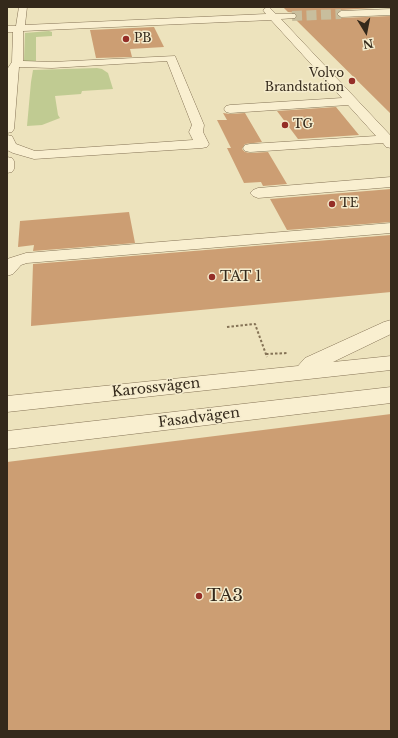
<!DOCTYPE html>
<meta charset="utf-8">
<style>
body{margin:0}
#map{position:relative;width:398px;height:738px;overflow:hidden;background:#ede3bd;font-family:"Libre Baskerville",serif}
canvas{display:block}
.frame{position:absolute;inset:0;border:8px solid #34291b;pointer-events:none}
.north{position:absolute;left:346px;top:12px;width:40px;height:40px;-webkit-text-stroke:3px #f5eccd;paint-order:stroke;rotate:170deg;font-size:11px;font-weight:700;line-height:16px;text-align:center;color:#34291b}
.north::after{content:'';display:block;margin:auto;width:14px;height:18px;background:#34291b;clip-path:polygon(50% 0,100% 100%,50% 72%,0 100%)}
</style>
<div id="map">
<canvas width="398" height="738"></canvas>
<div class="frame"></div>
<div class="north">N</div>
</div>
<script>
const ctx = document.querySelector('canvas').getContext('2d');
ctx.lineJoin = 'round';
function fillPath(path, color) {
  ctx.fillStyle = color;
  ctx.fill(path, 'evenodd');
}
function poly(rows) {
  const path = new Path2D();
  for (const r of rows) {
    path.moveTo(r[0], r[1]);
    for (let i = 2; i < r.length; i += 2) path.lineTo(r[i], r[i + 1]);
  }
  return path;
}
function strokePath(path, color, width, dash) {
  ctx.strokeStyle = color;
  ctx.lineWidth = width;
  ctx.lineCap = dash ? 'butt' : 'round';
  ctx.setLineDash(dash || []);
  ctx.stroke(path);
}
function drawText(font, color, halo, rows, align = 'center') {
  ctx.font = font + ' "Libre Baskerville",serif';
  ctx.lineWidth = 3;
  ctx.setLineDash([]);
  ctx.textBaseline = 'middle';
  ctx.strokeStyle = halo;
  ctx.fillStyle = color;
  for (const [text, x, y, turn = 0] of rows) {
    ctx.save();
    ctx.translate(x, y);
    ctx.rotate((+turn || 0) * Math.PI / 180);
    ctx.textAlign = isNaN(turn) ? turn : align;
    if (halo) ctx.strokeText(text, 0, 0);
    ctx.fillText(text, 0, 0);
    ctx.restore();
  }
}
fillPath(poly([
 [49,31,52,32,52,36,36,37,36,61,45,61,26,62,24,61,25,33],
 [97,68,102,69,108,73,113,89,82,91,81,94,55,96,58,115,60,118,42,125,27,126,31,82,33,70]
]), '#c0cb92');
fillPath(poly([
 [283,7,391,7,341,10,336,14,341,18,391,16,391,114,295,19,297,17,296,13,288,12],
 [154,27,164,47,130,49,132,57,96,58,90,30],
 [336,107,359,135,298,139,277,111],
 [223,113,230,114,245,113,262,142,245,144,242,149,245,152,250,153,268,152,287,184,263,186,261,182,244,183,227,148,231,148,217,120,227,120],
 [391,189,391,222,287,230,270,199],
 [129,212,135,243,33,251,34,245,18,247,20,221],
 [391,235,391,292,31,326,33,264],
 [391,414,391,731,7,731,7,462]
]), '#cc9e73');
strokePath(poly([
 [292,16,341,14]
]), '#c8be9d', 10, [10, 4.5]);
const minor = poly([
 [19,7,27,7,25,25,266,14,263,10,267,7,270,8,276,14,295,14,296,16,295,18,281,19,391,136,391,148,386,147,383,143,250,152,245,151,243,148,245,145,250,144,376,136,348,105,230,113,226,112,224,109,226,106,230,105,342,98,271,20,23,31,23,61,52,62,175,56,204,125,203,132,209,144,207,147,202,148,34,159,13,153,7,150,7,135,12,136,16,144,35,151,193,140,189,132,192,125,167,61,52,68,19,67,14,129,12,132,7,133,7,73,8,68,12,62,13,32,7,32,7,26,16,26,19,7],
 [391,9,391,15,341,17,337,14,341,11,391,9],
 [7,157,12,158,14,161,14,169,12,172,7,173,7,157],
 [391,177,391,187,258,198,253,196,250,193,253,190,258,188,391,177],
 [391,223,391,233,27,263,21,265,13,274,7,276,7,259,26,253,391,223],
 [391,320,391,334,333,362,391,356,391,370,7,412,7,396,298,366,305,358,384,322,391,320],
 [391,387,391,403,7,449,7,431,391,387]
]);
strokePath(minor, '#857356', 1);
strokePath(poly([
 [227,327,255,324,267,357],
 [266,354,288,353]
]), '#857356', 2, [2.5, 2]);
fillPath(minor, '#f9efd0');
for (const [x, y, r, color] of [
 [126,39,4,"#942e27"],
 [352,81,4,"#942e27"],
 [285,125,4,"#942e27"],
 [332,204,4,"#942e27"],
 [212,277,4,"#942e27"],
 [199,596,4,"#942e27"]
]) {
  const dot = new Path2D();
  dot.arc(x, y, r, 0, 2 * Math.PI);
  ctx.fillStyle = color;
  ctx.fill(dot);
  strokePath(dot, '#f5eccd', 1.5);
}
drawText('12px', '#34291b', '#f5eccd', [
 ["PB",134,39],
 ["Volvo",344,74,"right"],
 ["Brandstation",344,88,"right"],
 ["TG",293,125],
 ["TE",340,204]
], 'left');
drawText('14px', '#34291b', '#f5eccd', [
 ["TAT 1",220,277]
], 'left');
drawText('14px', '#34291b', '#f5eccd', [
 ["Karossvägen",156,388,-6],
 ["Fasadvägen",199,418,-7]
]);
drawText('17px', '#34291b', '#f5eccd', [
 ["TA3",207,596]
], 'left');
</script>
